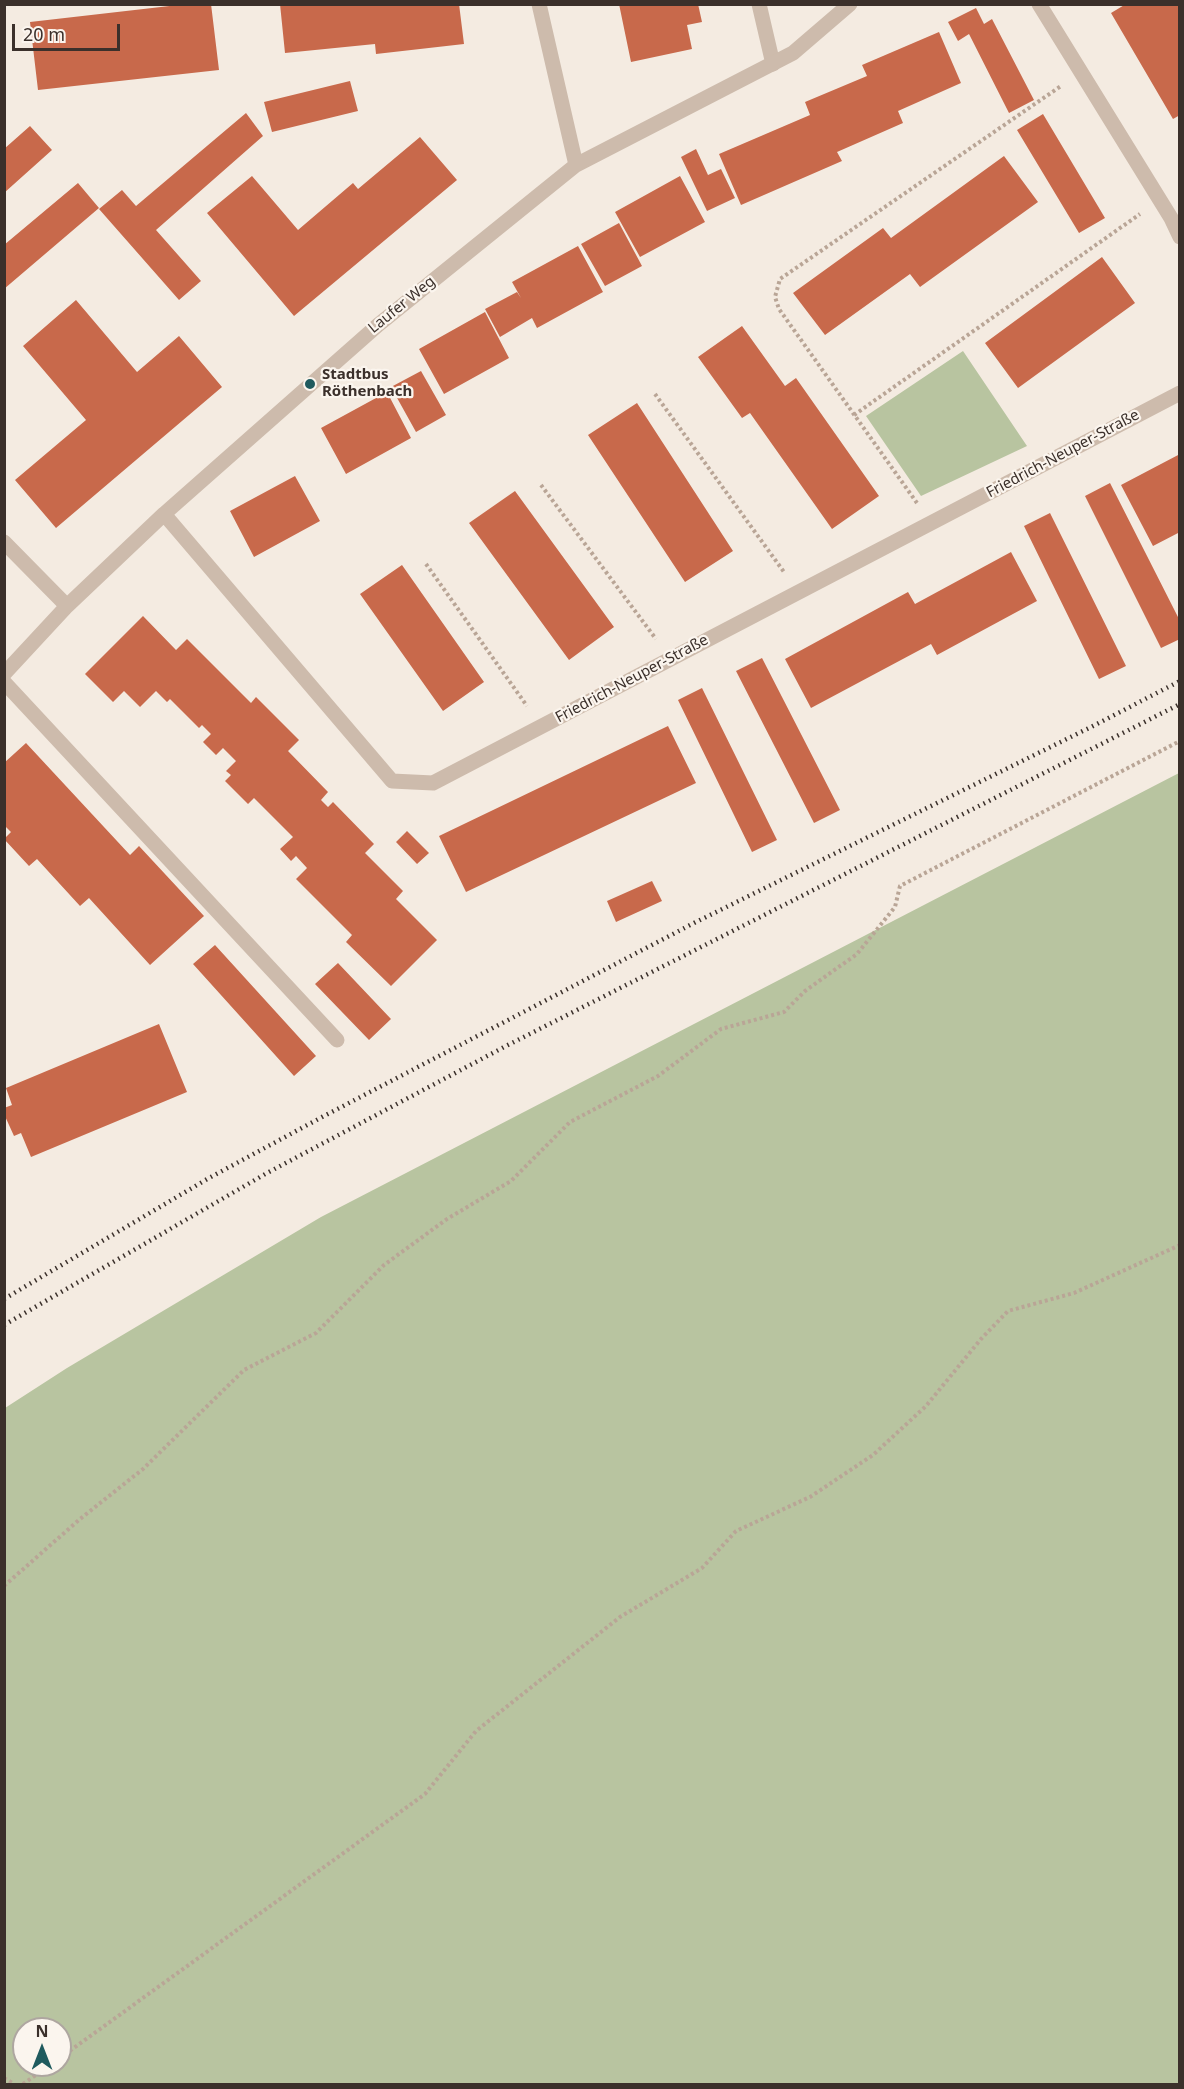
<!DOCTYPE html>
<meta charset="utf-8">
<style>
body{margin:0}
#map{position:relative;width:1184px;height:2089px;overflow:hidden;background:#f4ebe1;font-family:"Noto Sans",sans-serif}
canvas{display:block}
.frame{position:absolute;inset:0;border:6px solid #3b302b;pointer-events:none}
.north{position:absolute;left:12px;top:2017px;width:60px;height:60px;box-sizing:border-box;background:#fbf5ee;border:2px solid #aea6a0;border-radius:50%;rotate:0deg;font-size:16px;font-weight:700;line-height:24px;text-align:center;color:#3b302b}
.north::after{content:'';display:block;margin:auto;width:21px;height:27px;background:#1f5a5e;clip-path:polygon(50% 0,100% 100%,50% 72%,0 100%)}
.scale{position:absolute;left:12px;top:24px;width:108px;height:27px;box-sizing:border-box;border:3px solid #3b302b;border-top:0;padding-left:8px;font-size:18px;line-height:21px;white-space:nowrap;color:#3b302b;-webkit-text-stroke:4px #fbf5ee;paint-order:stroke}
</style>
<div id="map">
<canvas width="1184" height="2089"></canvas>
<div class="frame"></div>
<div class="north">N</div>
<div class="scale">20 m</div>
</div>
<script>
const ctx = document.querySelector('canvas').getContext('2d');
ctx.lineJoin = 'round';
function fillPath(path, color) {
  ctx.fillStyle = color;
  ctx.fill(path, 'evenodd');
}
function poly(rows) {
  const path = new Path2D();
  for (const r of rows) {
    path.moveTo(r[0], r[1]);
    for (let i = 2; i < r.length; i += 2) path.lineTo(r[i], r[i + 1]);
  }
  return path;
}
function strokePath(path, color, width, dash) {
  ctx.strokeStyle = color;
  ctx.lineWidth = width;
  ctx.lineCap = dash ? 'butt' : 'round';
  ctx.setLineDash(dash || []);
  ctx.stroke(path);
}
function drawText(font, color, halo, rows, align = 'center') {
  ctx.font = font + ' "Noto Sans",sans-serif';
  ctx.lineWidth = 4.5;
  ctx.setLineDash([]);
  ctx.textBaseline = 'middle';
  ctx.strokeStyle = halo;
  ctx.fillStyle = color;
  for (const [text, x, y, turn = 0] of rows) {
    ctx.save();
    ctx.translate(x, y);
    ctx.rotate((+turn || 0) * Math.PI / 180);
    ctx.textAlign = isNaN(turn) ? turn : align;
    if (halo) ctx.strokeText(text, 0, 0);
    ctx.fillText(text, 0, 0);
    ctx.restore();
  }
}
fillPath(poly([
 [963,351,1027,446,921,496,866,416],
 [1179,773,1179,2084,5,2084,5,1408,67,1368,321,1217],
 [24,2029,60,2029,60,2065,24,2065]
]), '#b8c4a0');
fillPath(poly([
 [187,4,211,4,219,70,38,90,30,22],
 [280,4,459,4,464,44,376,54,375,44,285,53],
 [619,4,698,4,702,22,687,25,692,49,631,62],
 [1126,4,1180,4,1180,115,1173,119,1111,13],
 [976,8,984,24,992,19,1034,100,1009,113,969,34,958,41,948,22],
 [939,32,961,83,898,111,903,123,837,152,842,161,741,205,719,154,810,115,805,102,867,76,862,65],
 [350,81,358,111,272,132,264,102],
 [246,113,263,136,156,230,201,281,179,300,99,209,122,190,136,206],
 [1043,114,1105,218,1079,233,1017,130],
 [30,126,52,150,4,193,4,149],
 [420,137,457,180,294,316,207,213,252,176,298,230,353,183,358,189],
 [696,149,708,175,721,169,735,198,707,211,681,157],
 [1004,156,1038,202,920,287,910,274,825,335,793,293,883,228,891,238],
 [680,176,705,222,640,257,615,212],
 [78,183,99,208,4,289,4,245],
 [619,223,642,266,605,286,581,244],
 [578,246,603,292,537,328,532,318,500,337,485,309,517,292,521,298,512,282],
 [1102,257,1135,303,1018,388,985,343],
 [76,300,137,372,179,336,222,387,56,528,15,480,86,420,23,346],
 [485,312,509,358,444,394,419,349],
 [742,326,785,386,796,378,879,496,832,529,750,413,742,418,698,357],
 [421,371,446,415,416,432,391,387],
 [387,392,411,438,346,474,321,428],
 [637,403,733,551,685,582,588,435],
 [1180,454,1180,532,1153,546,1121,485],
 [295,476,320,521,254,557,230,511],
 [1110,483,1180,621,1180,639,1161,648,1085,496],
 [515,491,614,627,569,660,469,523],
 [1050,513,1126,666,1099,679,1024,526],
 [1011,552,1037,601,937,655,931,644,811,708,785,659,908,592,915,604],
 [402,565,484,682,443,711,360,594],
 [143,616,176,650,187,639,251,703,256,697,299,740,288,751,328,792,321,800,328,807,333,802,374,844,365,853,403,891,396,899,437,940,391,986,346,942,352,935,296,879,307,868,296,856,291,861,280,849,293,837,254,798,248,804,225,781,231,775,226,771,236,761,223,748,216,755,203,742,211,734,202,725,199,728,170,699,167,702,156,691,140,707,124,691,113,702,85,674],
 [762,658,840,810,814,823,736,671],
 [702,688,777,840,752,852,678,700],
 [668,726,696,783,466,892,439,836],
 [26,743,130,855,139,846,204,916,150,965,89,898,80,906,37,859,29,866,4,839,11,832,4,825,4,763],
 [407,831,429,853,417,864,396,842],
 [652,881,662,901,616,922,607,901],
 [215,945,316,1056,294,1076,193,964],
 [338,963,391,1019,369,1040,315,984],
 [159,1024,187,1092,31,1157,21,1133,14,1136,4,1114,4,1108,12,1105,6,1088]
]), '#c8694b');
strokePath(poly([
 [655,394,784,572],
 [854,415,1140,214],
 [541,485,656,639],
 [917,503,779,309,775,297,780,279,1061,86],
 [426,564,527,706],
 [4,1586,80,1519,143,1469,244,1370,316,1333,384,1265,447,1219,511,1181,570,1122,658,1076,721,1029,784,1012,805,991,857,954,895,907,900,886,1180,741],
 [60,2058,425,1794,476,1731,620,1617,702,1568,736,1531,810,1497,873,1455,926,1406,981,1339,1008,1311,1074,1293,1180,1245],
 [4,2078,14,2084],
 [23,2084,50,2065]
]), '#b9a596', 4, [3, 3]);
strokePath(poly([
 [759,4,773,64],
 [4,682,337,1040]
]), '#cdbbac', 15);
strokePath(poly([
 [539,4,576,165],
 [1039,4,1171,218,1180,237],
 [164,514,392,781,433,783,1180,393],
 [4,542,67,606],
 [4,674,67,606,164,514,378,325,576,165,793,53,850,4]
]), '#cdbbac', 15);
strokePath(poly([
 [4,1299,209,1178,324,1116,696,922,1089,728,1180,681],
 [4,1325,267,1173,506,1046,1180,704]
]), '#3b302b', 4.5, [1.5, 4.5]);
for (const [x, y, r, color] of [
 [310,384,6,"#1f5a5e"]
]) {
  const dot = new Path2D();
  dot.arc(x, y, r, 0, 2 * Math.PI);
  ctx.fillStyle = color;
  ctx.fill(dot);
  strokePath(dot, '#fbf5ee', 2);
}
drawText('15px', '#3b302b', '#fbf5ee', [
 ["Laufer Weg",402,305,-39],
 ["Friedrich-Neuper-Straße",1063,454,-28],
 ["Friedrich-Neuper-Straße",632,679,-28]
]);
drawText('bold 15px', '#3b302b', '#fbf5ee', [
 ["Stadtbus",322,375],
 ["Röthenbach",322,392]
], 'left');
</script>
